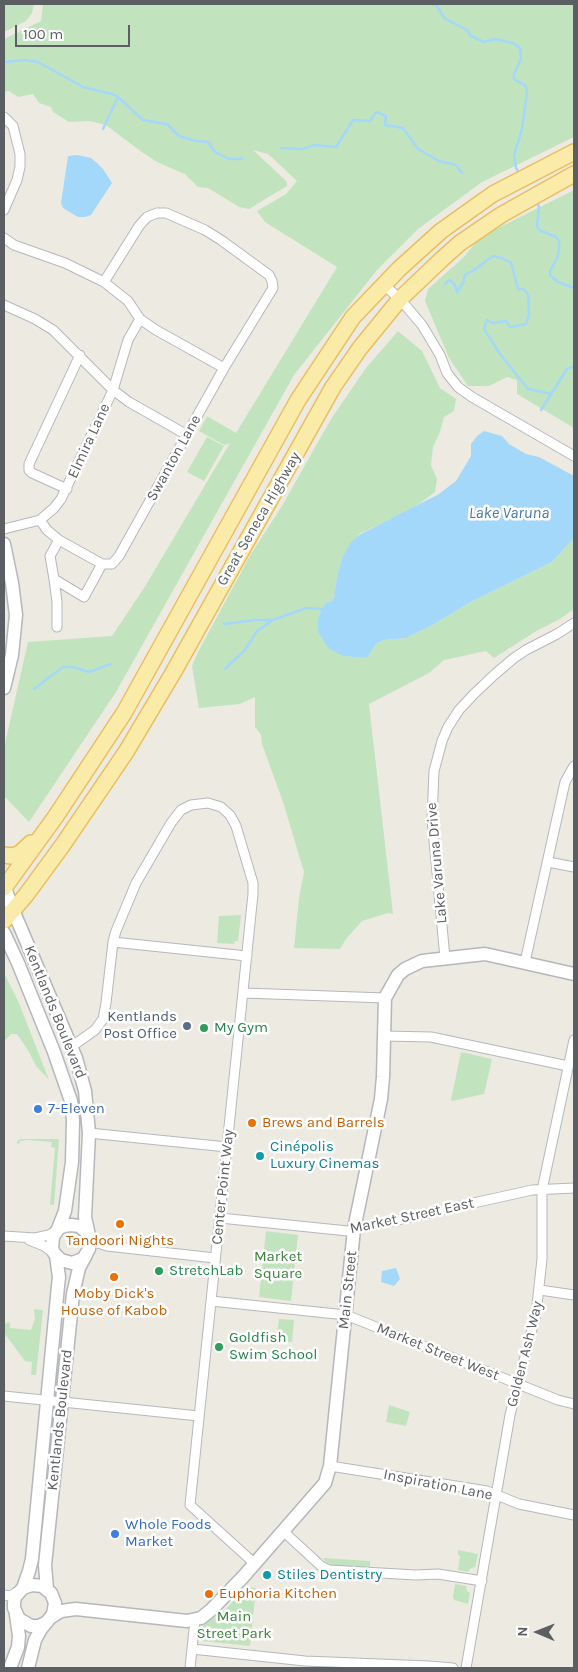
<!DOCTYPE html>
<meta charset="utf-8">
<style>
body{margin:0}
#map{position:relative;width:578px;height:1672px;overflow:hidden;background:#edeae2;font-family:Karla,sans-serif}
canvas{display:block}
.frame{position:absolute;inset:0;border:5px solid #5b5e62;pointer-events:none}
.north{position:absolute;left:513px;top:1607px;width:50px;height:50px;-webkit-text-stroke:4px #fff;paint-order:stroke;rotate:271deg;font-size:14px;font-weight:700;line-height:20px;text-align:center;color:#5b5e62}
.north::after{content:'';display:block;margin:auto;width:18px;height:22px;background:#5b5e62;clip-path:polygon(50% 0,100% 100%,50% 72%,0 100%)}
.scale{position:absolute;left:15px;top:25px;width:115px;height:22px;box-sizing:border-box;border:2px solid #5b5e62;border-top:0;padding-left:6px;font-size:15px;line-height:18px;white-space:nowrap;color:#5b5e62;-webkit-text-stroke:4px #fff;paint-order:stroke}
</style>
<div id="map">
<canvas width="578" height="1672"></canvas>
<div class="frame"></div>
<div class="north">N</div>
<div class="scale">100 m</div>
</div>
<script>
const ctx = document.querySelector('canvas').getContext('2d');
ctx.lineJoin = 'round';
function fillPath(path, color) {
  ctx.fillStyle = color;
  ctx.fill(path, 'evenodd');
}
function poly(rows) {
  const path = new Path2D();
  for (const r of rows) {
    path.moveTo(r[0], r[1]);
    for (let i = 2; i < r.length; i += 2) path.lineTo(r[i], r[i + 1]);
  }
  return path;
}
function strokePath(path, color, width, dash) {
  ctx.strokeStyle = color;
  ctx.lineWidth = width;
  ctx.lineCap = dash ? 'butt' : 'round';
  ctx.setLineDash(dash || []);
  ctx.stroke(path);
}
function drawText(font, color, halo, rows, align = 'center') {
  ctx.font = font + ' Karla,sans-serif';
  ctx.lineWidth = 5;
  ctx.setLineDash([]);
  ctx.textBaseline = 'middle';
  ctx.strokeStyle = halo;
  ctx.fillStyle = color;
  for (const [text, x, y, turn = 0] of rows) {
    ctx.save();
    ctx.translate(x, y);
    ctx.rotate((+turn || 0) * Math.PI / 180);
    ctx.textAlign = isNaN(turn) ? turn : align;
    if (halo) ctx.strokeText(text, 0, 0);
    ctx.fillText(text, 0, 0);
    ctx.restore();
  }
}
fillPath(poly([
 [4,4,34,4,32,13,26,21,4,32],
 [43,4,574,4,574,137,482,182,418,229,377,270,294,375,116,692,29,822,4,796,4,748,28,642,112,636,144,588,230,443,224,445,199,431,207,416,236,433,337,267,265,222,257,211,286,194,297,181,268,154,253,150,284,179,287,182,287,186,249,209,239,207,208,188,198,187,185,174,159,163,143,153,106,125,90,121,69,122,53,112,51,107,39,103,33,94,18,97,9,91,4,92,4,39,41,21],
 [574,190,574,428,517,394,517,380,507,377,489,386,468,386,449,358,425,301,428,289,465,256,480,237],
 [398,331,422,351,440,388,456,399,454,411,444,417,440,432,433,447,431,465,437,479,435,492,412,509,359,534,341,561,337,577,335,593,332,601,343,656,367,658,377,643,385,640,406,638,429,627,471,602,552,562,574,538,574,609,560,619,538,630,494,658,486,651,444,660,429,673,369,704,393,914,388,913,362,921,346,939,340,949,294,948,299,898,304,872,283,802,262,744,261,735,255,727,255,697,240,704,199,708,192,666,198,652,251,554,282,506,331,419,366,368],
 [207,437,224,446,204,481,187,472],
 [241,915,238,941,235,941,234,944,217,943,219,916],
 [4,973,19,1003,49,1080,36,1066,29,1052,17,1034,11,1034,4,1042],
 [461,1052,492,1059,484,1094,452,1101,451,1100],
 [21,1139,59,1139,54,1205,50,1205,55,1148,51,1147,52,1142,28,1140,20,1141,19,1144,17,1144,18,1140],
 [266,1231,298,1235,291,1301,259,1297],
 [34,1309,43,1310,36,1375,31,1375,32,1362,25,1361,4,1333,4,1325,8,1322,10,1323,10,1328,31,1330,35,1319],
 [279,1319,294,1320,292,1342,282,1341,277,1332],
 [389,1405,410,1412,406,1426,386,1422],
 [458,1550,478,1554,475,1567,471,1568,468,1572,458,1570,460,1556,458,1555],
 [323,1558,370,1561,370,1568,335,1566,326,1562],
 [455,1584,466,1586,467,1591,470,1593,468,1604,454,1600,453,1596],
 [246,1587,256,1588,250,1646,203,1641,200,1635,202,1627,206,1623,227,1608]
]), '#c1e4bf');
fillPath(poly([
 [77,155,91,158,97,163,103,169,112,183,91,215,85,217,78,217,63,208,61,203,68,156],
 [484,431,502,436,509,444,526,454,539,457,574,476,574,538,552,562,471,602,429,627,406,638,385,640,377,643,367,658,343,656,328,648,318,632,318,620,322,609,326,603,332,601,334,597,337,577,341,561,350,543,359,535,439,494,456,481,471,456,471,444,477,436],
 [396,1268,400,1279,394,1286,381,1282,382,1271]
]), '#a4d8fb');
strokePath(poly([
 [432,4,437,6,444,18,467,30,471,36,484,42,495,39,513,43,520,48,521,59,514,74,514,79,526,86,527,93,522,129,514,155,516,168,520,174],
 [4,62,24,60,38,62,83,87,112,94,118,97,143,120,167,124,179,136,196,141,208,142,215,152,229,159,242,159],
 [103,129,118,97],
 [281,148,303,149,315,145,336,147,353,120,370,121,376,112,386,116,385,125,403,128,418,149,439,161,456,165,462,173],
 [536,200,539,207,537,226,539,230,556,237,559,241,559,250,557,258,550,271,550,275,558,282,574,288],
 [445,284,450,280,455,285,457,292,463,283,465,275,474,270,493,256,502,258,511,263,518,289,524,289,528,295,529,314,526,324,510,327,506,321,492,323,487,320,484,329,500,354,528,389,552,394],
 [541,410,567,369,574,366],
 [224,624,256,620,273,620,306,608,322,609],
 [225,669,245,650,257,631,272,621],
 [34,689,63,667,73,667,89,672,111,664]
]), '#a4d8fb', 2.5);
const street = poly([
 [4,117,13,126,20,154,20,167,17,180,4,210],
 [4,238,14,245,65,263,104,282,128,301,140,319,156,330,224,368],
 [384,285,400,299,422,325,440,355,447,373,458,387,472,397,574,456],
 [4,305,35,319,53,330,113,390,129,402,187,435],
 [67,489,32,473,29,470,29,464,80,355],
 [40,520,47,530,59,540,102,564,112,564,119,556,224,368,273,288,272,281,269,275,221,240,205,230,166,213,157,213,147,217,139,226,104,282],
 [4,529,40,520,54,508,61,499,113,390,128,340,140,319],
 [59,540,50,556,54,579,84,597,102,564],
 [54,579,57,602,57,627],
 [548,862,574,867],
 [113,942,247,956],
 [445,958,432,819,434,771,442,741,448,727,459,710,474,694,494,675,514,658,526,650,557,634,574,623],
 [525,962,565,782,574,766],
 [244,993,385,998],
 [384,1036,431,1037,568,1066],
 [71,1047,95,1030,103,1019,106,1003,113,942,116,931,136,883,171,823,181,810,191,805,208,803,221,807,230,815,236,826,253,883,253,894,190,1505,254,1563],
 [89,1133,227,1147],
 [220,1218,348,1231,532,1190,574,1188],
 [88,1235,98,1243,107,1246,215,1258],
 [4,1236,35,1238,49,1235,57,1230],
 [29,1240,44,1246,55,1254],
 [540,1290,574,1295],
 [211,1301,346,1315,558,1400,574,1404],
 [4,1396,199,1416],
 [330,1466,487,1491,519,1504,574,1515],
 [283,1531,321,1566,329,1570,416,1575,438,1574,482,1581],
 [4,1595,10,1596,19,1591],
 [192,1649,305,1661,429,1666,453,1668],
 [190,1668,195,1620],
 [466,1668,510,1415,536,1314,542,1259,542,1190,574,1040]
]);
const secondary = poly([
 [4,544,12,583,16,615,12,655,4,688],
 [4,885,13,910,76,1058,85,1091,89,1133,85,1217,90,1240,89,1249,83,1259,72,1263,61,1260,54,1253,52,1248,53,1237,58,1229,64,1226,71,1225,79,1226,85,1231,88,1235],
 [4,933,18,963,54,1052,71,1101,73,1120,72,1162,65,1211,58,1229],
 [23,1588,29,1571,32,1559,58,1286,59,1277,56,1256],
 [47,1589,45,1565,73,1294,79,1268,86,1255],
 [50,1618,61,1611,76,1609,187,1621,201,1618,211,1610,243,1577,325,1483,330,1466,354,1229,381,1099,383,1077,385,998,398,975,405,969,422,961,485,954,574,974],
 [10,1668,18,1647,19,1636,16,1615],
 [28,1668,35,1640,41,1629,50,1618,53,1614,55,1603,51,1593,42,1586,32,1585,23,1588,15,1597,14,1603,14,1608,19,1619,31,1626,39,1626,47,1622]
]);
const primary = poly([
 [4,855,11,856,19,854,31,843],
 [4,888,56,816,124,713,298,400,353,317,399,269,441,231,493,194,574,152],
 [4,921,26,895,62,846,126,752,173,673,333,387,360,348,400,299,442,259,460,243,501,215,574,174]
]);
strokePath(street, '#b5b8bc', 11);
strokePath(secondary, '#b4b7bc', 15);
strokePath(primary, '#ebbe5d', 18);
strokePath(street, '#fff', 9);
strokePath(secondary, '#fff', 12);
strokePath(primary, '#fbeba9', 15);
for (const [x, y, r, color] of [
 [187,1026,5,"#5c6f8a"],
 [204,1028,5,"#2e9e5b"],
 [38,1109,5,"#3f7fe0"],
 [252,1123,5,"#e8710a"],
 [260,1156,5,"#0f9aa8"],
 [120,1224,5,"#e8710a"],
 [159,1271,5,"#2e9e5b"],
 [114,1277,5,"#e8710a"],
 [219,1347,5,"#2e9e5b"],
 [115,1534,5,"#3f7fe0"],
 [267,1575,5,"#0f9aa8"],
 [209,1594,5,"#e8710a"]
]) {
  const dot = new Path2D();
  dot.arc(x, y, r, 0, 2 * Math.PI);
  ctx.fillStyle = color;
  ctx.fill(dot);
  strokePath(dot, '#fff', 2);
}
drawText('15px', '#5b5e62', '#fff', [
 ["Elmira Lane",89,441,-65],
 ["Swanton Lane",174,458,-61],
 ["Great Seneca Highway",259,519,-60],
 ["Lake Varuna Drive",437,863,-95],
 ["Kentlands Boulevard",55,1012,68],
 ["Center Point Way",223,1187,-84],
 ["Market Street East",412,1216,-12],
 ["Main Street",348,1290,-84],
 ["Market Street West",438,1352,22],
 ["Golden Ash Way",525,1354,-76],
 ["Kentlands Boulevard",60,1420,-84],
 ["Inspiration Lane",438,1485,11]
]);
drawText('15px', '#4e5e75', '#fff', [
 ["Kentlands",177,1017],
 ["Post Office",177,1034]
], 'right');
drawText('15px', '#27864d', '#fff', [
 ["My Gym",214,1028],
 ["StretchLab",169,1271],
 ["Goldfish",229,1338],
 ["Swim School",229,1355]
], 'left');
drawText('15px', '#366cbe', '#fff', [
 ["7-Eleven",48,1109],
 ["Whole Foods",125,1525],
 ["Market",125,1542]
], 'left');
drawText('15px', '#c56008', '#fff', [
 ["Brews and Barrels",262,1123],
 ["Tandoori Nights",120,1241,"center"],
 ["Moby Dick's",114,1294,"center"],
 ["House of Kabob",114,1311,"center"],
 ["Euphoria Kitchen",219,1594]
], 'left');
drawText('15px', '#0d838f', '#fff', [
 ["Cinépolis",270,1147],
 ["Luxury Cinemas",270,1164],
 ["Stiles Dentistry",277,1575]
], 'left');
drawText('15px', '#398339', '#fff', [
 ["Market",278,1257],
 ["Square",278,1274],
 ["Main",234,1617],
 ["Street Park",234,1634]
]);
drawText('italic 16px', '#4279ac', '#fff', [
 ["Lake Varuna",509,513]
]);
</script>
